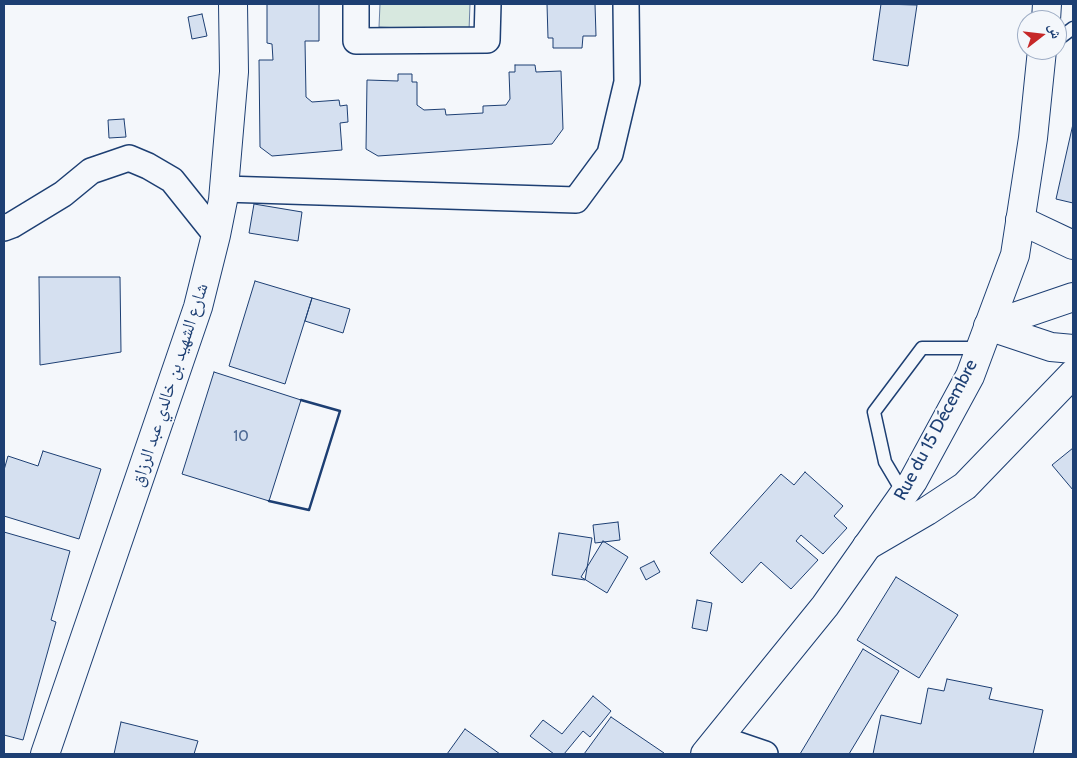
<!DOCTYPE html>
<meta charset="utf-8">
<style>
body{margin:0}
#map{position:relative;width:1077px;height:758px;overflow:hidden;background:#f4f7fb;font-family:Cabin,"Noto Naskh Arabic",sans-serif}
canvas{display:block}
.frame{position:absolute;inset:0;border:5px solid #1d3f73;pointer-events:none}
.north{position:absolute;left:1017px;top:10px;width:50px;height:50px;box-sizing:border-box;background:#f4f7fb;border:1px solid #9eadc5;border-radius:50%;rotate:74deg;font-size:14px;font-weight:700;line-height:20px;text-align:center;color:#1d3f73}
.north::after{content:'';display:block;margin:auto;width:18px;height:22px;background:#c62828;clip-path:polygon(50% 0,100% 100%,50% 72%,0 100%)}
</style>
<div id="map">
<canvas width="1077" height="758"></canvas>
<div class="frame"></div>
<div class="north">ش</div>
</div>
<script>
const ctx = document.querySelector('canvas').getContext('2d');
ctx.lineJoin = 'round';
function fillPath(path, color) {
  ctx.fillStyle = color;
  ctx.fill(path, 'evenodd');
}
function poly(rows) {
  const path = new Path2D();
  for (const r of rows) {
    path.moveTo(r[0], r[1]);
    for (let i = 2; i < r.length; i += 2) path.lineTo(r[i], r[i + 1]);
  }
  return path;
}
function strokePath(path, color, width, dash) {
  ctx.strokeStyle = color;
  ctx.lineWidth = width;
  ctx.lineCap = dash ? 'butt' : 'round';
  ctx.setLineDash(dash || []);
  ctx.stroke(path);
}
function drawText(font, color, halo, rows, align = 'center') {
  ctx.font = font + ' Cabin,"Noto Naskh Arabic",sans-serif';
  ctx.lineWidth = 4;
  ctx.setLineDash([]);
  ctx.textBaseline = 'middle';
  ctx.strokeStyle = halo;
  ctx.fillStyle = color;
  for (const [text, x, y, turn = 0] of rows) {
    ctx.save();
    ctx.translate(x, y);
    ctx.rotate((+turn || 0) * Math.PI / 180);
    ctx.textAlign = isNaN(turn) ? turn : align;
    if (halo) ctx.strokeText(text, 0, 0);
    ctx.fillText(text, 0, 0);
    ctx.restore();
  }
}
const green = poly([
 [380,4,470,4,469,31,379,27,380,4]
]);
fillPath(green, '#d7e8df');
strokePath(green, '#687fa3', 1);
const building = poly([
 [267,4,319,4,319,41,305,41,306,97,312,102,339,100,340,106,347,105,348,122,340,123,342,150,272,156,260,147,259,60,273,60,272,44,267,43,267,4],
 [547,4,595,4,596,36,583,36,582,48,553,48,553,38,548,38,547,4],
 [881,4,917,5,908,66,873,60,881,4],
 [202,14,207,36,192,39,188,17,202,14],
 [515,65,535,65,536,72,561,71,563,129,552,144,378,156,366,149,367,80,398,81,398,74,412,74,412,82,417,82,417,105,424,110,445,109,446,115,483,113,483,106,506,105,510,99,509,72,515,72,515,65],
 [124,119,126,137,109,138,108,120,124,119],
 [1073,124,1073,203,1056,199,1073,124],
 [254,204,302,212,298,241,249,233,254,204],
 [39,277,120,277,121,352,40,365,39,277],
 [255,281,312,298,285,384,229,366,255,281],
 [312,298,350,309,343,333,305,321,312,298],
 [214,372,301,400,269,501,182,474,214,372],
 [1073,448,1073,490,1052,465,1073,448],
 [43,451,101,469,79,539,4,516,4,470,8,456,38,466,43,451],
 [805,472,843,506,834,516,847,528,823,554,801,535,796,541,818,560,791,589,761,562,742,583,710,553,781,474,794,485,805,472],
 [618,522,620,540,595,543,593,525,618,522],
 [4,532,70,551,51,620,56,622,23,740,4,735,4,532],
 [559,533,592,538,585,580,552,575,559,533],
 [603,541,628,557,607,593,581,577,603,541],
 [654,561,660,572,646,580,640,568,654,561],
 [896,577,958,615,919,678,857,640,896,577],
 [697,600,712,603,707,631,692,628,697,600],
 [863,649,899,671,849,754,800,754,863,649],
 [947,679,992,688,989,699,1043,710,1033,754,873,754,881,715,921,724,928,688,944,691,947,679],
 [593,696,611,711,590,737,583,731,564,754,554,754,530,736,543,720,562,734,593,696],
 [611,717,664,753,663,754,584,754,611,717],
 [121,722,198,741,194,754,114,754,121,722],
 [465,729,500,754,447,754,465,729]
]);
fillPath(building, '#d5e0f0');
strokePath(building, '#1d3f73', 1);
const lane = poly([
 [1057,40,1073,28],
 [904,494,885,462,874,412,922,348,980,348]
]);
const street = poly([
 [356,4,356,41,487,40,488,4],
 [224,189,576,200,610,154,627,82,626,4],
 [4,228,12,225,63,194,91,171,129,158,148,166,172,180,216,235],
 [718,738,765,754]
]);
const secondary = poly([
 [1020,220,1073,245],
 [988,326,1073,297],
 [988,326,1051,347,1073,349],
 [867,546,927,511,965,486,1073,374],
 [45,754,198,307,216,235,223,200,234,72,233,4]
]);
const primary = poly([
 [1046,20,1047,4],
 [705,754,825,606,913,481,970,376,1015,255,1033,138,1042,50]
]);
strokePath(lane, '#1d3f73', 15);
strokePath(street, '#1d3f73', 28);
strokePath(secondary, '#1d3f73', 30);
strokePath(primary, '#1d3f73', 30);
strokePath(lane, '#f4f7fb', 12);
strokePath(street, '#f4f7fb', 25);
strokePath(secondary, '#f4f7fb', 28);
strokePath(primary, '#f4f7fb', 28);
strokePath(poly([
 [269,501,309,510,340,411,301,400]
]), '#1d3f73', 2.5);
drawText('15px', '#4b6792', null, [
 ["10",241,437]
]);
drawText('18px', '#1d3f73', '#f4f7fb', [
 ["شارع الشهيد بن خالدي عبد الرزاق",170,385,-72],
 ["Rue du 15 Décembre",936,430,-62]
]);
</script>
